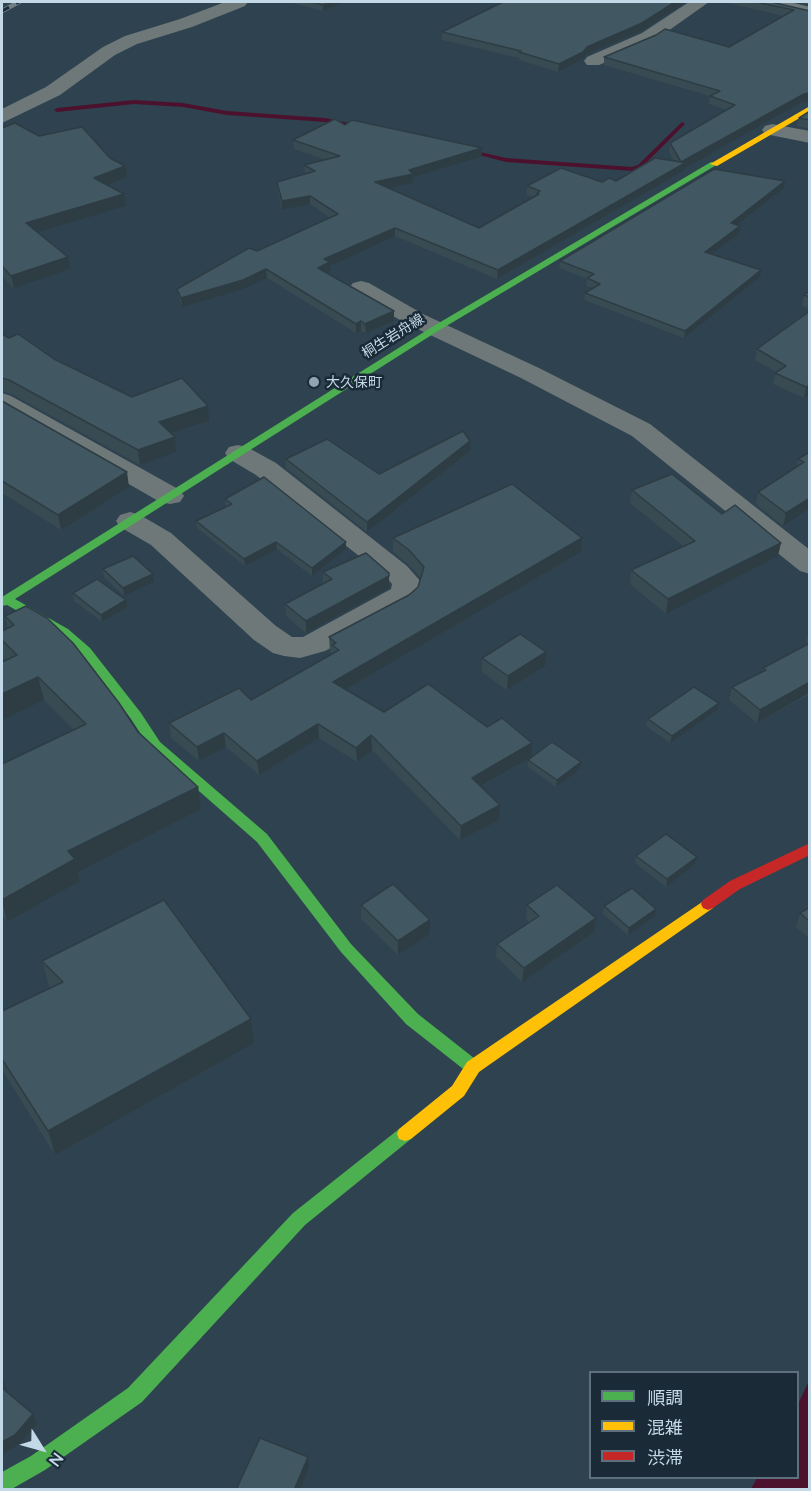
<!DOCTYPE html>
<meta charset="utf-8">
<style>
body{margin:0}
#map{position:relative;width:811px;height:1491px;overflow:hidden;background:#2e4250;font-family:Lato,"Noto Sans JP",sans-serif}
canvas{display:block}
.frame{position:absolute;inset:0;border:3px solid #c4d9e7;pointer-events:none}
.legend{position:absolute;left:589px;top:1371px;width:210px;height:108px;box-sizing:border-box;background:#1a2a36;border:2px solid #5e707d;margin:0;padding:8px 10px;list-style:none;font-size:18px;color:#c4d9e7}
.legend li{display:flex;align-items:center;gap:12px;height:30px}
.legend b{width:30px;border:2px solid #5e707d}
.north{position:absolute;left:12px;top:1419px;width:60px;height:60px;-webkit-text-stroke:4px #1a2a36;paint-order:stroke;rotate:127deg;font-size:16px;font-weight:700;line-height:24px;text-align:center;color:#c4d9e7}
.north::after{content:'';display:block;margin:auto;width:21px;height:27px;background:#c4d9e7;clip-path:polygon(50% 0,100% 100%,50% 72%,0 100%)}
</style>
<div id="map">
<canvas width="811" height="1491"></canvas>
<div class="frame"></div>
<ul class="legend">
<li><b style="height:8px;background:#4caf50"></b>順調</li>
<li><b style="height:8px;background:#ffc107"></b>混雑</li>
<li><b style="height:8px;background:#c62828"></b>渋滞</li>
</ul>
<div class="north">N</div>
</div>
<script>
const ctx = document.querySelector('canvas').getContext('2d');
ctx.lineJoin = 'round';
function fillPath(path, color) {
  ctx.fillStyle = color;
  ctx.fill(path, 'evenodd');
}
function poly(rows) {
  const path = new Path2D();
  for (const r of rows) {
    path.moveTo(r[0], r[1]);
    for (let i = 2; i < r.length; i += 2) path.lineTo(r[i], r[i + 1]);
  }
  return path;
}
function strokePath(path, color, width, dash) {
  ctx.strokeStyle = color;
  ctx.lineWidth = width;
  ctx.lineCap = dash ? 'butt' : 'round';
  ctx.setLineDash(dash || []);
  ctx.stroke(path);
}
function drawText(font, color, halo, rows, align = 'center') {
  ctx.font = font + ' Lato,"Noto Sans JP",sans-serif';
  ctx.lineWidth = 5;
  ctx.setLineDash([]);
  ctx.textBaseline = 'middle';
  ctx.strokeStyle = halo;
  ctx.fillStyle = color;
  for (const [text, x, y, turn = 0] of rows) {
    ctx.save();
    ctx.translate(x, y);
    ctx.rotate((+turn || 0) * Math.PI / 180);
    ctx.textAlign = isNaN(turn) ? turn : align;
    if (halo) ctx.strokeText(text, 0, 0);
    ctx.fillText(text, 0, 0);
    ctx.restore();
  }
}
fillPath(poly([
 [809,1381,809,1489,751,1489,757,1478,798,1478,798,1404]
]), '#4c122d');
fillPath(poly([
 [134,100,183,103,227,111,325,118,362,126,359,128,325,122,227,115,183,107,134,104,57,112,54,110,57,108,134,100],
 [682,122,685,124,642,167,633,171,506,162,464,151,467,149,506,158,632,167,638,165,682,122]
]), '#4c122d');
fillPath(poly([
 [225,2,248,2,245,6,192,27,137,44,115,55,60,95,2,123,2,109,46,87,103,47,125,36,180,19,225,2],
 [689,2,709,2,654,41,599,65,587,65,584,61,587,57,642,33,689,2],
 [765,2,790,2,810,7,810,18,767,6,765,2],
 [772,124,810,131,810,143,765,134,762,130,765,126,772,124],
 [361,281,369,283,423,314,539,368,650,424,810,550,810,574,800,571,632,436,521,378,407,324,353,293,349,288,353,283,361,281],
 [2,393,11,396,180,490,184,496,180,502,170,504,160,502,2,411,2,393],
 [238,445,247,447,276,463,407,566,422,583,416,600,407,608,325,651,300,658,284,656,273,653,254,640,151,545,120,527,116,521,120,515,130,512,140,515,171,533,276,626,292,637,303,637,391,589,392,584,387,578,256,475,229,459,225,453,229,447,238,445]
]), '#6e7878');
fillPath(poly([
 [711,162,718,164,438,331,15,599,68,629,90,648,141,713,160,742,267,834,351,944,418,1014,479,1062,481,1067,479,1072,473,1074,467,1072,406,1024,341,952,257,842,150,748,131,719,82,654,60,635,7,605,2,606,2,597,432,327,711,162],
 [405,1127,411,1129,413,1134,411,1139,305,1225,142,1402,45,1470,10,1490,2,1490,2,1472,31,1456,128,1388,293,1213,399,1129,405,1127]
]), '#4caf50');
fillPath(poly([
 [810,106,810,112,717,166,710,164,810,106],
 [708,898,713,900,715,904,713,908,479,1072,464,1096,411,1139,405,1141,399,1139,397,1134,399,1129,452,1086,467,1062,708,898]
]), '#ffc107');
fillPath(poly([
 [810,843,810,855,740,889,713,908,708,910,703,908,701,904,703,900,730,881,810,843]
]), '#c62828');
const rail = poly([
 [2,11,19,2]
]);
strokePath(rail, '#737e83', 4.5);
strokePath(rail, '#1a2a36', 3, [8]);
fillPath(poly([
 [288,2,344,2,323,11],
 [723,2,771,2,810,11,802,102,684,169,683,171,497,279,395,236,330,266,330,271,326,272,394,321,366,333,361,331,356,333,267,278,244,289,182,307,179,298,177,289,330,218,310,204,282,210,278,191,277,182,306,174,305,173,304,165,326,160,294,149,293,140,345,125,482,148,481,157,413,177,413,183,388,188,479,228,533,197,527,195,527,186,616,181,674,161,669,151,670,143,726,110,709,104,710,96,604,65,604,57,729,47,784,16],
 [797,2,810,2,810,5],
 [641,31,586,55,582,60,558,72,519,60,519,58,442,40,442,32],
 [810,111,810,129,797,126,799,118],
 [2,128,39,136,110,158,127,177,107,185,126,206,37,232,68,257,70,269,14,288,2,276],
 [784,188,736,225,740,226,739,234,711,254,760,277,684,338,584,300,585,293,593,288,586,286,587,279,559,268,560,261],
 [810,291,810,309,802,306,804,295],
 [810,311,810,395,804,398,773,384,776,372,755,360,757,349],
 [2,334,132,397,209,421,171,433,176,452,140,465,12,394,2,391],
 [2,401,129,487,61,530,2,493],
 [470,451,367,532,286,468,286,459,379,474],
 [810,452,783,526,756,504,758,492,796,467,798,459],
 [632,490,722,514,778,556,666,614,630,584,631,570,683,546,630,503],
 [225,499,346,542,346,549,312,576,277,549,245,566,197,528,196,521,226,507],
 [393,538,582,538,581,552,346,689,384,712,531,757,481,787,500,805,499,820,460,840,372,750,357,762,319,738,259,775,226,747,199,761,171,738,169,723,251,700,332,654,330,651,329,637,409,595,418,587,421,578,409,565,393,552],
 [103,569,154,582,124,596,104,577],
 [323,572,389,573,389,588,306,633,286,616,285,604,323,584],
 [73,593,127,607,102,622,74,601],
 [5,616,138,732,198,787,201,809,78,872,80,881,7,922,2,915,2,764,74,730,44,700,2,720,2,662,5,661,2,657,2,631,8,628],
 [810,629,810,694,757,723,729,700,732,687,762,672,763,668,808,643,806,642],
 [482,658,545,666,507,690,482,672],
 [719,703,717,710,670,743,646,726,648,719],
 [528,760,580,769,556,787,528,767],
 [636,856,695,864,666,887,635,863],
 [361,905,430,934,398,955,361,919],
 [527,905,596,918,594,932,522,982,496,957,497,944,529,922,526,919],
 [604,906,656,909,655,916,628,935,603,914],
 [810,907,810,939,796,927,800,913],
 [42,961,251,1019,254,1043,55,1155,2,1070,2,1011,51,988,49,986]
]), '#384b53');
fillPath(poly([
 [330,2,344,2,323,11,323,5],
 [675,2,686,2,641,31,586,55,582,60,558,72,559,64,587,47],
 [810,93,810,101,802,102,684,169,683,171,497,279,498,270,681,162,804,94],
 [482,148,481,157,413,177,413,183,375,191,375,182,409,170],
 [125,166,127,177,95,190,94,178],
 [785,181,784,188,730,230,731,223],
 [124,194,126,206,28,235,26,223],
 [310,196,310,204,282,210,282,201],
 [740,226,739,234,704,259,705,252],
 [395,228,395,236,330,266,330,271,318,277,318,268,324,259],
 [68,257,70,269,14,288,11,276],
 [266,269,267,278,244,289,182,307,181,298],
 [761,270,760,277,684,338,685,331],
 [394,311,394,321,366,333,365,324],
 [361,321,361,331,356,333,356,324],
 [810,385,810,395,804,398,806,387],
 [208,406,209,421,161,436,159,422],
 [175,437,176,452,140,465,138,450],
 [470,441,470,451,367,532,367,522],
 [127,472,129,487,61,530,58,515],
 [810,498,810,508,783,526,786,513],
 [582,538,581,552,334,696,333,682],
 [276,542,277,549,245,566,244,559],
 [346,542,346,549,312,576,312,568],
 [781,543,778,556,666,614,668,599],
 [389,573,389,588,306,633,306,621],
 [153,574,154,582,124,596,123,588],
 [126,600,127,607,102,622,101,615],
 [546,652,545,666,507,690,508,676],
 [38,677,44,700,2,720,2,694],
 [810,682,809,693,757,723,760,710],
 [719,703,717,710,670,743,672,736],
 [318,724,319,738,259,775,257,761],
 [224,733,226,747,199,761,197,747],
 [371,735,372,750,357,762,356,748],
 [532,743,531,757,471,792,472,778],
 [581,762,580,769,556,787,557,780],
 [198,787,201,809,78,872,80,881,7,922,2,900,68,851],
 [500,805,499,820,460,840,461,826],
 [697,857,695,864,666,887,667,879],
 [656,909,655,916,628,935,629,928],
 [596,918,594,932,522,982,524,968],
 [430,920,430,934,398,955,398,941],
 [251,1019,254,1043,55,1155,48,1131],
 [3,1380,7,1390,2,1395,2,1381],
 [33,1414,37,1424,19,1444,2,1455,2,1442],
 [308,1457,309,1467,300,1490,294,1490]
]), '#2e3d44');
const building = poly([
 [311,2,330,2,323,5,311,2],
 [503,2,675,2,642,23,587,47,583,52,559,64,519,52,521,51,442,32,503,2],
 [756,2,771,2,810,11,810,93,804,94,681,162,685,163,498,270,395,228,324,259,330,262,318,268,394,311,365,324,361,321,356,324,266,269,243,280,181,298,177,289,249,248,257,251,338,214,310,196,282,201,277,182,315,171,304,165,340,156,293,140,335,119,345,125,352,120,482,148,409,170,413,174,375,182,479,228,539,194,537,193,540,191,527,186,561,168,602,182,609,178,616,181,655,158,681,162,670,143,735,105,710,96,720,91,604,57,656,35,665,29,729,47,794,10,756,2],
 [810,111,810,120,799,118,810,111],
 [15,123,39,136,82,127,110,158,125,166,94,178,124,194,26,223,68,257,11,276,2,266,2,128,15,123],
 [714,169,785,181,731,223,740,226,705,252,761,270,685,331,585,293,600,284,587,278,594,274,560,261,714,169],
 [810,291,810,297,804,295,810,291],
 [810,311,810,385,806,387,775,373,786,366,757,349,810,311],
 [2,334,9,338,18,334,54,359,132,397,182,378,208,406,159,422,175,437,138,450,9,380,2,378,2,334],
 [2,401,127,472,58,515,2,481,2,401],
 [463,431,470,441,367,522,286,459,327,439,379,474,463,431],
 [810,452,810,498,786,513,758,492,804,462,798,459,810,452],
 [672,474,722,514,735,505,781,543,668,599,631,570,695,541,632,490,672,474],
 [264,477,346,542,312,568,276,542,244,559,196,521,232,504,225,499,264,477],
 [512,484,582,538,333,682,384,712,428,684,487,727,502,718,532,743,472,778,500,805,461,826,371,735,356,748,318,724,257,761,224,733,197,747,169,723,239,688,251,700,339,650,332,645,336,643,329,637,409,595,418,587,424,567,409,550,393,538,512,484],
 [366,553,389,573,389,576,306,621,285,604,332,579,323,572,366,553],
 [133,556,153,574,123,588,103,569,133,556],
 [97,579,126,600,101,615,73,593,97,579],
 [26,606,47,618,73,643,119,703,138,732,198,787,68,851,75,859,2,900,2,764,86,724,38,677,2,694,2,662,17,655,2,640,2,631,14,625,5,616,26,606],
 [520,634,546,652,508,676,482,658,520,634],
 [810,643,810,682,760,710,732,687,766,670,763,668,810,643],
 [694,687,719,703,672,736,648,719,694,687],
 [552,742,581,762,557,780,528,760,552,742],
 [666,834,697,857,667,879,636,856,666,834],
 [393,884,430,920,398,941,361,905,393,884],
 [557,885,596,918,524,968,497,944,539,916,527,905,557,885],
 [632,888,656,909,629,928,604,906,632,888],
 [164,900,251,1019,48,1131,2,1059,2,1011,63,982,42,961,164,900],
 [810,907,810,922,800,913,810,907],
 [2,1388,33,1414,15,1435,2,1442,2,1388],
 [260,1438,308,1457,294,1490,236,1490,260,1438]
]);
fillPath(building, '#415761');
strokePath(building, '#2e3d44', 1.5);
for (const [x, y, r, color] of [
 [314,382,6,"#90a4b2"]
]) {
  const dot = new Path2D();
  dot.arc(x, y, r, 0, 2 * Math.PI);
  ctx.fillStyle = color;
  ctx.fill(dot);
  strokePath(dot, '#1a2a36', 2);
}
drawText('14px', '#c4d9e7', '#1a2a36', [
 ["桐生岩舟線",393,336,-32]
]);
drawText('14px', '#c4d9e7', '#1a2a36', [
 ["大久保町",326,382]
], 'left');
</script>
